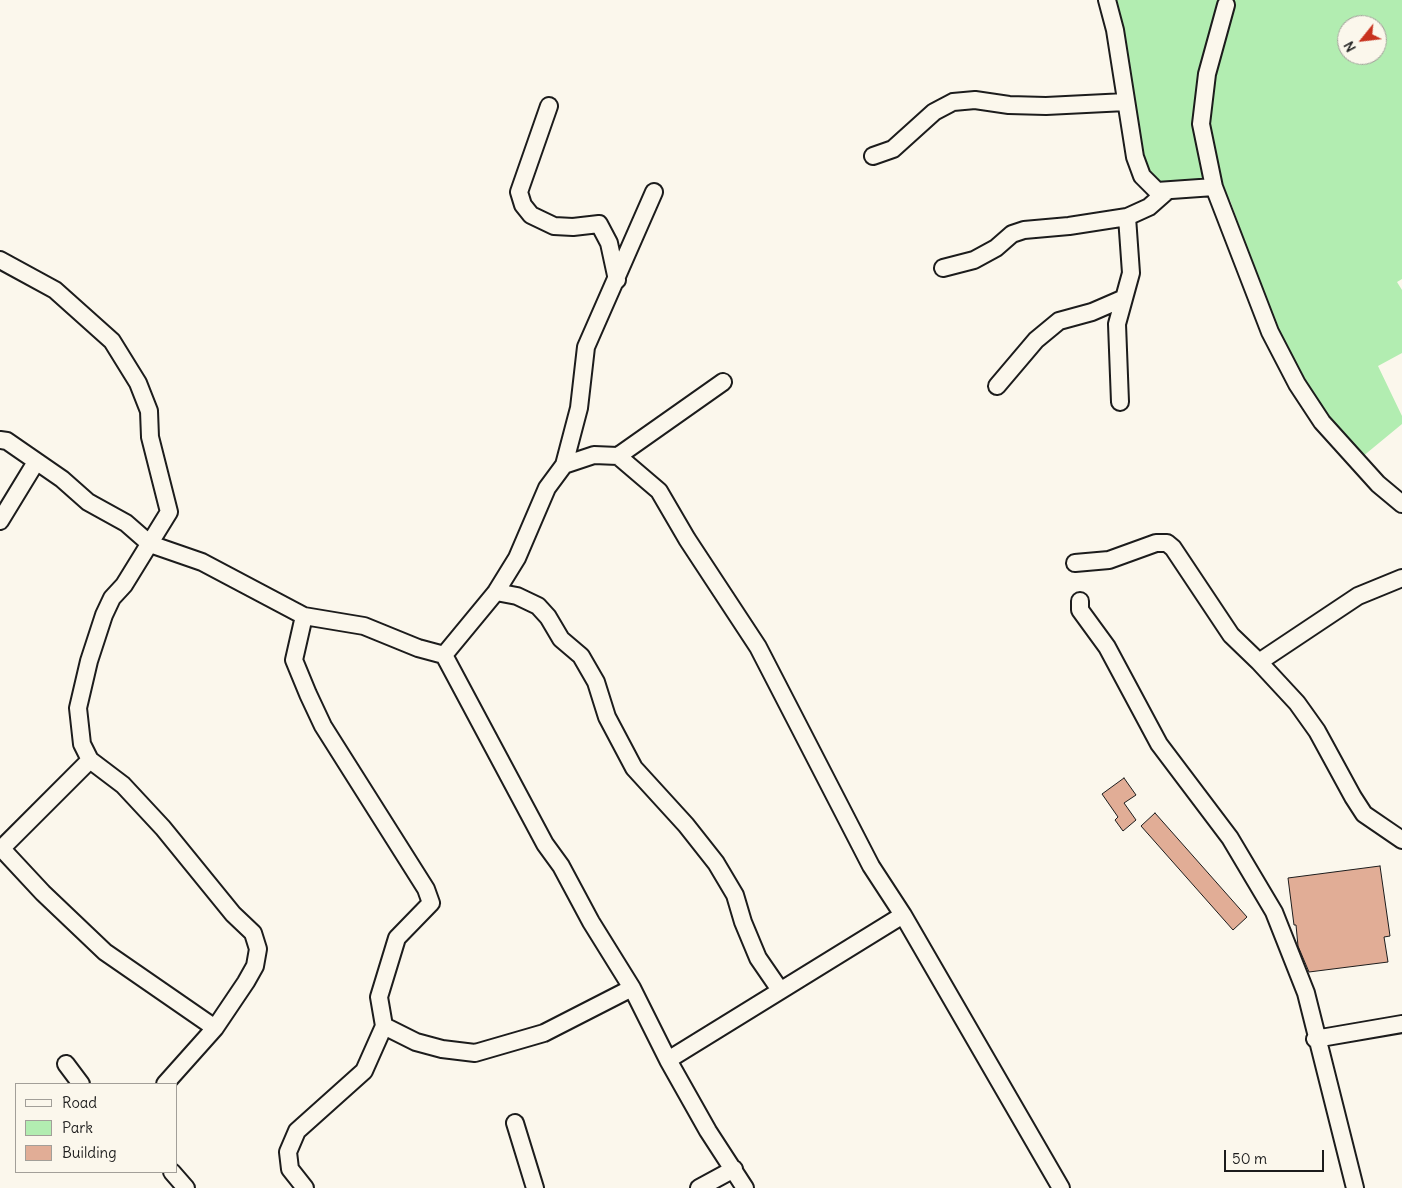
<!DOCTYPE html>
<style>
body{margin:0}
#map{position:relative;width:1402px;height:1188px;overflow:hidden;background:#fbf7ec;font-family:Delius,sans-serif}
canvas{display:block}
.legend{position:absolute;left:15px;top:1083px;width:162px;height:90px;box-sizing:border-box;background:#fbf7ec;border:1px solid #a29f99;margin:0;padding:6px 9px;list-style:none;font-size:15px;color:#1c1c1c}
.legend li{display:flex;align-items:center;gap:10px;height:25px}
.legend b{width:25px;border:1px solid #a29f99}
.north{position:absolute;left:1337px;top:15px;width:50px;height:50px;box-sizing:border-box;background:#fbf7ec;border:1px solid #a29f99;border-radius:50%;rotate:241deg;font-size:14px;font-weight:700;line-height:20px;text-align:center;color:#1c1c1c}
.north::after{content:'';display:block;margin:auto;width:18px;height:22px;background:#c8321e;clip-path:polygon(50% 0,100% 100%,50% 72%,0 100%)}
.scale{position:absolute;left:1224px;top:1150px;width:100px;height:22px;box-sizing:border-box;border:2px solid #1c1c1c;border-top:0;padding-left:6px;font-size:15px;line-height:18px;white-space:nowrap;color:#1c1c1c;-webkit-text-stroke:4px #fbf7ec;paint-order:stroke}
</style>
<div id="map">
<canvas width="1402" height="1188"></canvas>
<ul class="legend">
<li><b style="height:6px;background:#fbf7ec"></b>Road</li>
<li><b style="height:14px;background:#b2edb1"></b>Park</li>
<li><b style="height:14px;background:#e1ad96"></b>Building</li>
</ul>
<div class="north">N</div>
<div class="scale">50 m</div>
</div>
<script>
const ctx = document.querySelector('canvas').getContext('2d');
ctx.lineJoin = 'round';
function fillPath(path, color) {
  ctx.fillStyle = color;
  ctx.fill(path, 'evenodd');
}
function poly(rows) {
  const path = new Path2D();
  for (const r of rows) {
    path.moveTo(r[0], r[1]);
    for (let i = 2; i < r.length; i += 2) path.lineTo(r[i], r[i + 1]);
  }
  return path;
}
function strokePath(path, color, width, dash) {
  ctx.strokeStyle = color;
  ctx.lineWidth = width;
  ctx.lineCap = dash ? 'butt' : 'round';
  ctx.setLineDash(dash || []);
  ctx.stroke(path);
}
fillPath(poly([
 [1112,0,1402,0,1402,279,1397,282,1402,290,1402,353,1378,366,1402,416,1402,424,1362,457,1324,412,1303,378,1267,304,1230,200,1147,186],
 [1347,25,1377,25,1377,55,1347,55]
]), '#b2edb1');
const building = poly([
 [1124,778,1136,795,1124,803,1136,820,1123,831,1115,820,1118,817,1102,794,1124,778],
 [1155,813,1247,917,1233,930,1141,826,1155,813],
 [1380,866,1390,936,1384,937,1388,962,1309,972,1298,946,1296,925,1294,925,1288,878,1380,866]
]);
fillPath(building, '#e1ad96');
strokePath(building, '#1c1c1c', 1);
const minor = poly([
 [1107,0,1115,30,1135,157,1142,176,1157,191,1214,187],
 [1226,5,1207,74,1201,124,1214,187,1270,332,1297,384,1322,422,1378,484,1402,504],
 [549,106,519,192,523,205,531,215,554,226,573,227,599,224,609,243,617,280],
 [873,156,893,149,934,112,953,102,975,100,1009,105,1046,106,1126,102],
 [0,260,55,290,112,341,138,383,149,411,150,437,169,512,124,585,112,598,104,615,89,661,78,708,82,744,90,760,123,785,163,828,233,914,253,933,258,949,255,966,246,982,215,1028,165,1084],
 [943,268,974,260,996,248,1012,234,1024,230,1069,226,1127,217,1149,207,1166,192],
 [997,386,1036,340,1059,321,1092,312,1122,299],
 [1120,402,1117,324,1131,273,1127,217],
 [0,440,7,441,62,479,88,502,126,523,150,544,202,562,304,616,364,626,418,648,444,655,496,592,517,558,547,488,564,465,594,455,618,456,723,382],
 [618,456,659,491,687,539,758,647,871,866,903,915,1061,1188],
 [564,465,579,408,586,347,654,192],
 [0,521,36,462],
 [1075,563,1109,560,1156,543,1167,543,1173,548,1231,635,1259,662,1297,703,1317,731,1353,797,1364,814,1402,840],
 [496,592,517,596,538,606,548,617,561,639,581,656,596,682,607,717,634,768,686,825,716,863,735,895,743,922,758,958,780,990],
 [1080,601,1080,610,1107,647,1159,744,1230,838,1274,912,1306,993,1355,1188],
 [304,616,294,660,308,694,323,726,426,889,431,903,397,938,379,997,384,1026,364,1071,297,1131,288,1152,290,1169,305,1188],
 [444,655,545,844,561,866,591,922,632,988,668,1060,708,1131,745,1188],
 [1259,662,1358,596,1402,578],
 [2,849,43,893,105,952,215,1028],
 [0,850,90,760],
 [384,1026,416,1042,442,1049,475,1053,544,1033,632,988],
 [1315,1039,1402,1024],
 [668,1060,903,915],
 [66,1064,81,1084],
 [515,1123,535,1188],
 [172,1172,186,1188],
 [699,1188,734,1169]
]);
strokePath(minor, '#1c1c1c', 20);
strokePath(minor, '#fbf7ec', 16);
</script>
